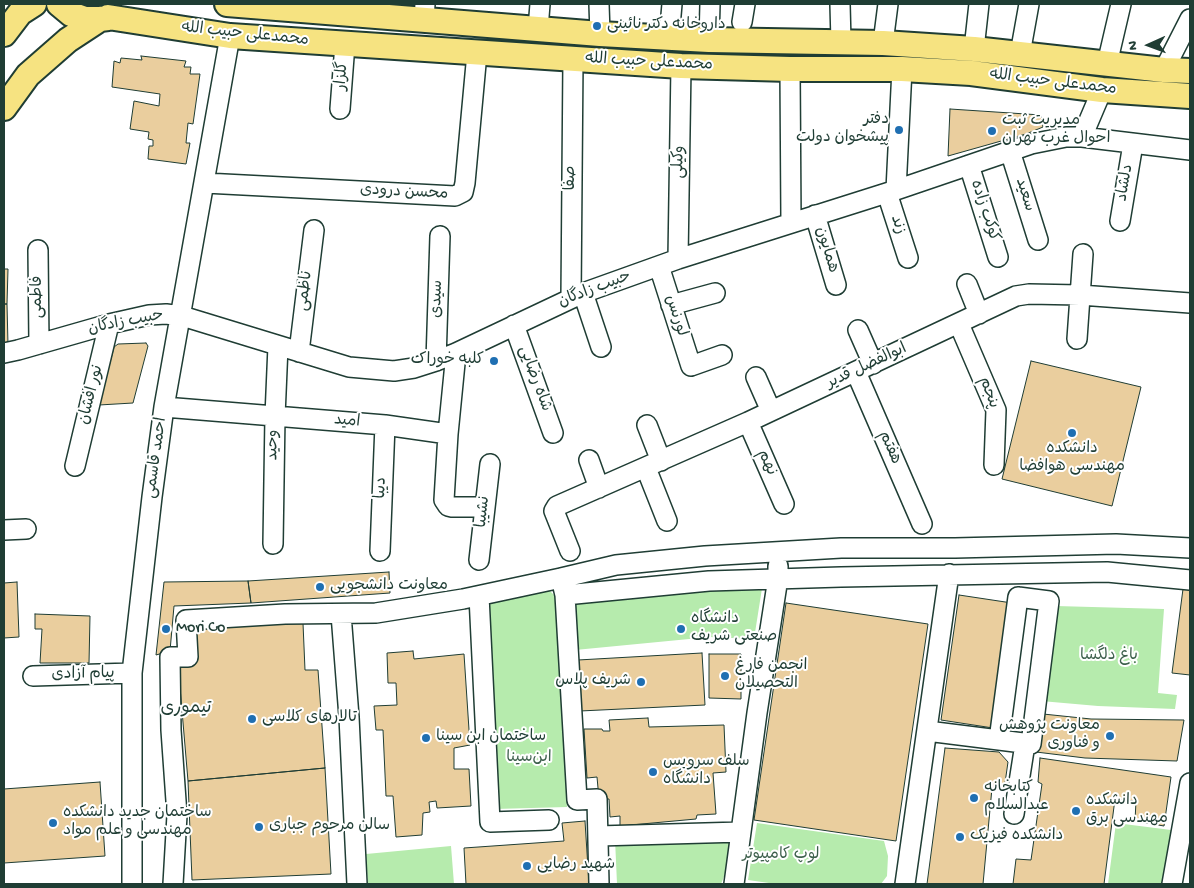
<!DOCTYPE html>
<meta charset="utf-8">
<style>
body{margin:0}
#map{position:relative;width:1194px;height:888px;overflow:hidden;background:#fff;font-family:"Gochi Hand",sans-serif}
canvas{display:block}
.frame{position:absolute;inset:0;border:5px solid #1f3d34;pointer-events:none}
.north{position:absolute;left:1124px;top:20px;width:50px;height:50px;-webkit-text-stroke:4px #fff;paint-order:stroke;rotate:268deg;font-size:14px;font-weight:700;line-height:20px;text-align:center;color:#1f3d34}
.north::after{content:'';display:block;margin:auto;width:18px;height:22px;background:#1f3d34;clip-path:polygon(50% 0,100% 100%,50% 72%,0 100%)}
</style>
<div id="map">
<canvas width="1194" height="888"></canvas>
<div class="frame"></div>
<div class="north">N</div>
</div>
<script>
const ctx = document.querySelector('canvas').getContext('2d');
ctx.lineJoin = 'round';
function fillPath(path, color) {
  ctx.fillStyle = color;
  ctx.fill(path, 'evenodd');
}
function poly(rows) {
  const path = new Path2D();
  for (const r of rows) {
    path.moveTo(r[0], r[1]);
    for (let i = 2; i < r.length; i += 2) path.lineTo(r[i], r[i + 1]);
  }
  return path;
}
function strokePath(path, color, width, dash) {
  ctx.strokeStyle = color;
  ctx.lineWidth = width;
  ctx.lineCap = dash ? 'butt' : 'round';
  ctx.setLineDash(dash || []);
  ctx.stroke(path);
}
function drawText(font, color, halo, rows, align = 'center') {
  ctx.font = font + ' "Gochi Hand","Playpen Sans Arabic",sans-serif';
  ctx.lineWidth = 4;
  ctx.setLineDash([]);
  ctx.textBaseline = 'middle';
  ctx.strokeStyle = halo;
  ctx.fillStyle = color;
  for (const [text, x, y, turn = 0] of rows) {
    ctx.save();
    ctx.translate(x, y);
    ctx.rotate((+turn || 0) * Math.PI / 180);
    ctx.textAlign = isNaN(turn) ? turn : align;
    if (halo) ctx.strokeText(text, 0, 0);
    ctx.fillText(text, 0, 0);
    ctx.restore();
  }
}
fillPath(poly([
 [763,582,754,639,710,637,575,650,575,598],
 [549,590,557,598,567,807,495,809,487,603],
 [1056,606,1164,609,1158,693,1177,695,1175,709,1098,706,1041,701],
 [757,823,884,841,888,856,887,876,881,884,776,884,748,880],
 [1116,823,1171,830,1164,884,1108,884],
 [730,838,725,874,721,884,617,884,615,839],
 [451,846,454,884,368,884,366,854]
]), '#b6ebad');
const building = poly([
 [141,56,186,61,184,67,191,67,190,74,200,74,193,124,188,123,186,143,190,143,186,164,148,159,149,146,153,146,153,140,148,139,149,132,130,129,134,101,159,106,160,94,112,87,114,61,120,63,121,58,142,60,141,56],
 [950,109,1041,115,1043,127,1026,134,948,156,950,109],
 [4,269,8,269,7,304,4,304,4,269],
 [4,304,7,304,8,345,4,345,4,304],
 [146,343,148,346,133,403,99,405,114,347,118,344,146,343],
 [1031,361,1141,387,1112,506,1002,479,1031,361],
 [389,572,390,593,251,603,248,581,389,572],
 [248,581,251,603,174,606,170,651,156,655,164,582,248,581],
 [17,582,19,637,4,638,4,583,17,582],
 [1183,589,1190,590,1190,675,1172,673,1183,589],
 [959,595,1012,603,993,728,941,720,959,595],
 [786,603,928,624,896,841,754,820,786,603],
 [35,614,90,616,89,663,40,663,42,629,35,629,35,614],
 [303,623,305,670,318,670,325,768,188,781,178,664,190,628,303,623],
 [413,651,414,659,464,654,470,745,454,748,454,769,469,769,471,806,437,808,436,801,429,802,430,812,423,813,422,835,396,837,393,796,386,796,383,730,376,730,374,706,397,705,396,683,388,683,387,653,413,651],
 [702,653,705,705,580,711,578,660,702,653],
 [709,654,741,654,741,699,709,698,709,654],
 [1043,714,1091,719,1184,720,1177,761,1085,758,1036,752,1043,714],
 [648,718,649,727,724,725,726,772,713,773,716,814,697,815,696,819,620,826,620,816,610,817,609,799,599,799,597,777,587,778,584,729,602,729,603,731,610,731,609,720,648,718],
 [945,748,999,752,1008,762,1004,790,992,788,983,884,927,884,945,748],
 [1040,758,1171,777,1164,826,1135,821,1136,801,1115,799,1104,884,1013,884,1016,859,1031,860,1042,784,1038,782,1040,758],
 [325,768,331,874,192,880,188,781,325,768],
 [100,782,105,856,4,863,4,789,100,782],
 [585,821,589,884,466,884,464,848,564,841,562,823,585,821]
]);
fillPath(building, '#eace9e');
strokePath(building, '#1f3d34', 1);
const minor = poly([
 [599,4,600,34],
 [840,4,841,42],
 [424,20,425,4],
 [742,22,745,4],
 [538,29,540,4],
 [669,38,672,4],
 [709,40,710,4],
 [883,43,888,4],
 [974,49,979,4],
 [1020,54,1029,4],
 [1107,64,1121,4],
 [790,69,791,223],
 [1164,70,1190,19],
 [340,109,345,44],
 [1082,137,1102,90],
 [1010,151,1038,240],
 [969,165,998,257],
 [205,183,455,196,463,192,465,183,477,53],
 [896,190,902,69],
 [887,193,908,258],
 [815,215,836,285],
 [1120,221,1133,144],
 [38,250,39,344],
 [678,259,681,66],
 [659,266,691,366,722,355],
 [967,284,979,314],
 [583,293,601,347],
 [571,298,573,59],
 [671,305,715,293],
 [959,324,996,410,994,465],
 [514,325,553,433],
 [858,330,873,364],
 [1077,339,1083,254],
 [299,352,314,230],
 [4,353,18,350,109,324,149,315,166,314,182,316,349,367,394,371,414,368,436,361,456,353,583,293,678,259,896,190,1031,144,1066,137,1082,137,1190,150],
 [456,353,448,434,444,500,448,506,452,507,484,507],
 [436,361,440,236],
 [856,372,922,524],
 [756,377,771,411],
 [164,407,385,425,448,434],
 [748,422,784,504],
 [647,425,661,461],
 [589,460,599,488],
 [75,466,109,324],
 [646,468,667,521],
 [4,530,26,529],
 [273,544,275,416,278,346],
 [380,551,385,425],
 [570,551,554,511,557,506,748,422,1016,296,1029,294,1080,295,1190,303],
 [479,560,490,464],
 [561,578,616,565,705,556,841,548,955,548,1116,544,1190,548],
 [565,595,709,581,841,577,1107,572,1190,580],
 [479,596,490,822,549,820],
 [1018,597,1049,601,1031,744,999,740,1018,597],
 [341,614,349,717,357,884],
 [33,676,132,673],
 [927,731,999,740],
 [1014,814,1025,744],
 [598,836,741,832],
 [132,884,132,673,152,497,164,407,230,36],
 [173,884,177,815,171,730,170,657,188,657,186,620,285,614,376,613,463,599,561,578,565,595,577,800,597,799,599,884],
 [734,884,757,713,778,578,778,566],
 [905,884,949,574],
 [1172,884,1190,783]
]);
const major = poly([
 [59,4,71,14,85,19,100,19,108,18],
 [227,4,600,34,709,40,883,43,974,49,1164,70,1190,71],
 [108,17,230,36,681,66,790,69,902,69,971,73,1102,90,1190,96],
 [4,34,20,13,34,4],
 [4,108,28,75,68,40,100,19]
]);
strokePath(minor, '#1f3d34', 22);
strokePath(major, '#1f3d34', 28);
strokePath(minor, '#fff', 19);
strokePath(major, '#f6e381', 24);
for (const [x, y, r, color] of [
 [597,26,5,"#1f6fb2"],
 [899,130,5,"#1f6fb2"],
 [992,131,5,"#1f6fb2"],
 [494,361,5,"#1f6fb2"],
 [1072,433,5,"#1f6fb2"],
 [320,587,5,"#1f6fb2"],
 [166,629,5,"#1f6fb2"],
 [681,629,5,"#1f6fb2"],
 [725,676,5,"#1f6fb2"],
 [641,682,5,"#1f6fb2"],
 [252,719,5,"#1f6fb2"],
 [1110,736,5,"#1f6fb2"],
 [426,738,5,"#1f6fb2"],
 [653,772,5,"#1f6fb2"],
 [974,798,5,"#1f6fb2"],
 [1076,811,5,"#1f6fb2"],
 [53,823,5,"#1f6fb2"],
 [259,827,5,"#1f6fb2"],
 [960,837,5,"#1f6fb2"],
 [527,866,5,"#1f6fb2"]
]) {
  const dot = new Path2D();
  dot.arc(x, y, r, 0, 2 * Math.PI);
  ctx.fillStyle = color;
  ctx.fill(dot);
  strokePath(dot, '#fff', 2);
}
drawText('16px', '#1f3d34', '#fff', [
 ["داروخانه دکتر نائینی",607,26],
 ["دفتر",889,121,"right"],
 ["پیشخوان دولت",889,139,"right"],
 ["مدیریت ثبت",1002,122],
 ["احوال غرب تهران",1002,140],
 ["کلبه خوراک",484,361,"right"],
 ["دانشکده",1072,450,"center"],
 ["مهندسی هوافضا",1072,468,"center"],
 ["معاونت دانشجویی",330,587],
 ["دانشگاه",691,620],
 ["صنعتی شریف",691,638],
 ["Mori Co",176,629],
 ["انجمن فارغ",735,667],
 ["التحصیلان",735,685],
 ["شریف پلاس",631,682,"right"],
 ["تالارهای کلاسی",262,719],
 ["معاونت پژوهش",1100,727,"right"],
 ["و فناوری",1100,745,"right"],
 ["ساختمان ابن سینا",436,738],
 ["سلف سرویس",663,763],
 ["دانشگاه",663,781],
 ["کتابخانه",984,789],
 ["عبدالسلام",984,807],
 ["دانشکده",1086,802],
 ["مهندسی برق",1086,820],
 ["ساختمان جدید دانشکده",63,814],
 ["مهندسی و علم مواد",63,832],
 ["سالن مرحوم جباری",269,827],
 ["دانشکده فیزیک",970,837],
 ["شهید رضایی",537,866]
], 'left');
drawText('16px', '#1f3d34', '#fff', [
 ["محمدعلی حبیب الله",245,35,6],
 ["محمدعلی حبیب الله",649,63,3],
 ["گلزار",343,76,-85],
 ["محمدعلی حبیب الله",1053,83,7],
 ["وکیلی",680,162,-89],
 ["صفا",572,178,-90],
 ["دلشاد",1126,183,-80],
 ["محسن درودی",404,193,3],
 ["سعید",1024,195,73],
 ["کوکب زاده",984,211,72],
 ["زند",897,225,72],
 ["همایون",826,250,73],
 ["حبیب زادگان",595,290,-21],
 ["ناظمی",306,291,-83],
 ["فاطمی",39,297,-90],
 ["سیدی",438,299,-88],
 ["لورنس",675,316,72],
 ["حبیب زادگان",126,323,-11],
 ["ابوالفضل قدیر",867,367,-25],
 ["شاه رضایی",534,379,70],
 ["پنجم",988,393,70],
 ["نور افشان",92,395,-76],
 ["امید",347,422,5],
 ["وحید",274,445,-89],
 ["هفتم",889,448,66],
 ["احمد قاسمی",157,458,-82],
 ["نهم",766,463,66],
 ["دیبا",382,488,-88],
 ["نشیبا",484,512,-84],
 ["پیام آزادی",83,675,-1]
]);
drawText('16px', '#3d604c', '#fff', [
 ["باغ دلگشا",1109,657],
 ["ابن‌سینا",529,759],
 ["لوپ کامپیوتر",781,856]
]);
drawText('18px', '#1f3d34', '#fff', [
 ["تیموری",186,709]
]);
</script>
